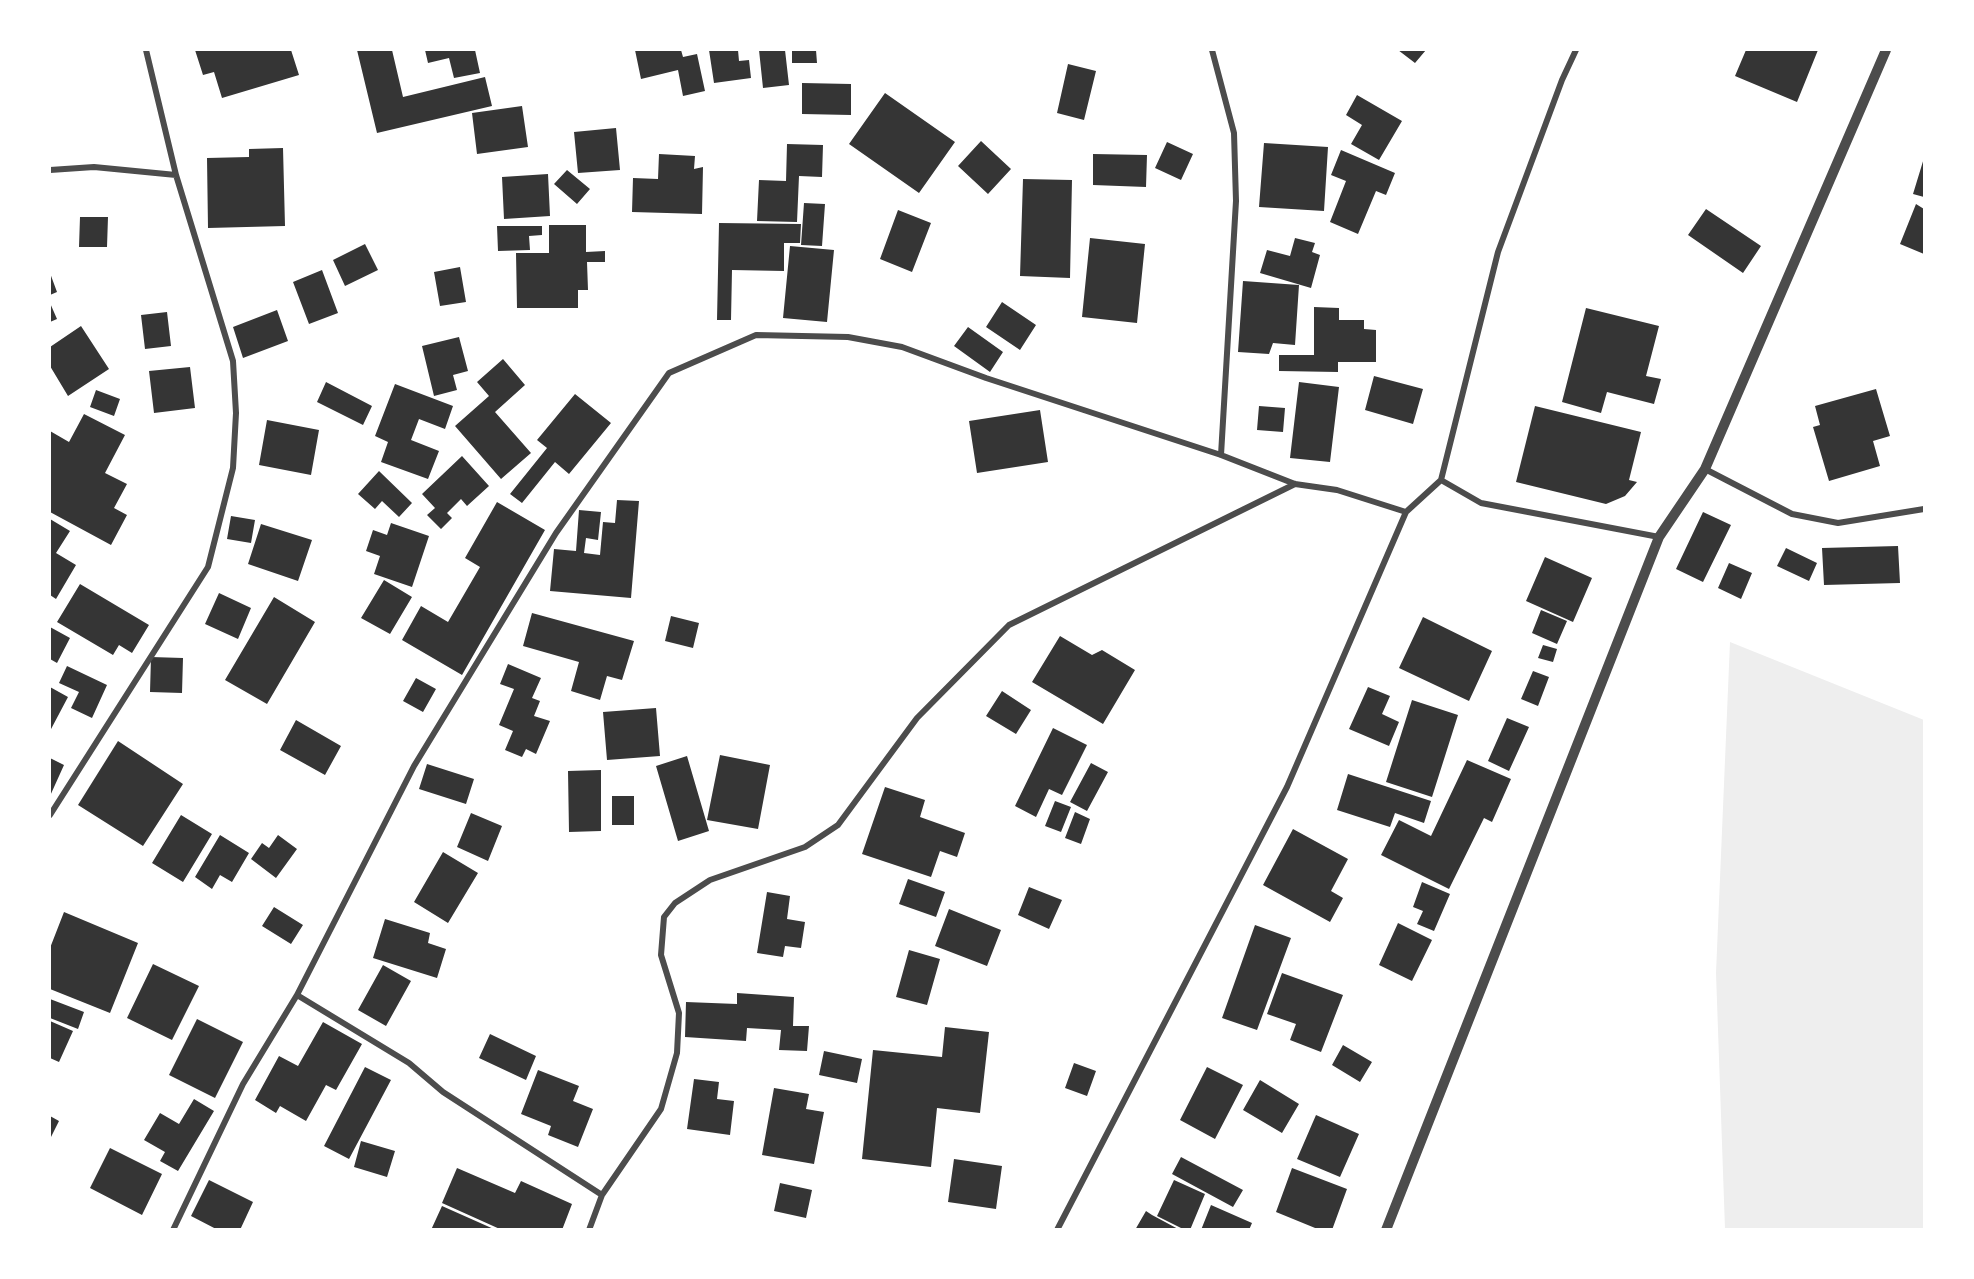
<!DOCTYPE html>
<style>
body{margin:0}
#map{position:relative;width:1974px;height:1279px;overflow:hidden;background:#fff;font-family:Poppins,sans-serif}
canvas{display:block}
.frame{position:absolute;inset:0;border:51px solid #fff;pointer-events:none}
</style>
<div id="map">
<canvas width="1974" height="1279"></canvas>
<div class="frame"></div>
</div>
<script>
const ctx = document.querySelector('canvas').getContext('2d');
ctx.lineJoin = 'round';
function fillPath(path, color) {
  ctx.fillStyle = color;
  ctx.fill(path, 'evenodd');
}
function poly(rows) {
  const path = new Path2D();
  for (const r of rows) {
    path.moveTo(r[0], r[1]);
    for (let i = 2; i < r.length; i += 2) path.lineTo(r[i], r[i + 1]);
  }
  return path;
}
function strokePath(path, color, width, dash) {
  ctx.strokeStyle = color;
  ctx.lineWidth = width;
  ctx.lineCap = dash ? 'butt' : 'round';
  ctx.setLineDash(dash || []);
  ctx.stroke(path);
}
fillPath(poly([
 [1730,642,1924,720,1924,1229,1725,1229,1716,973]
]), '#eee');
fillPath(poly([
 [195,50,291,50,299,75,222,98,214,72,203,75],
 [357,50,392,50,403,97,485,77,492,106,377,133],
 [425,50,475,50,480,73,454,78,449,58,428,63],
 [635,50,681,50,683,57,697,54,705,91,683,96,678,70,641,79],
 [709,50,738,50,739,61,749,60,751,78,714,83],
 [759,50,785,50,789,85,763,88],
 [792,50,816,50,817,63,792,63],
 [1398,50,1426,50,1415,63],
 [1746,50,1818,50,1797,102,1735,76],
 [1068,64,1096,71,1084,120,1057,113],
 [802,83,851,84,851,115,802,114],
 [885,93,955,142,919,193,849,144],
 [1357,95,1402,121,1379,160,1351,144,1362,125,1346,115],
 [522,106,528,147,477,154,472,113],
 [616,128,620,170,578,173,574,132],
 [981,141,1011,169,988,194,958,166],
 [1167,142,1193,154,1181,180,1155,168],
 [1264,143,1328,147,1324,211,1259,207],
 [787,144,823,145,822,177,799,176,797,222,757,221,759,180,786,181],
 [283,148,285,226,208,228,207,158,249,157,249,149],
 [1341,150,1395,173,1386,195,1376,191,1358,234,1330,222,1346,181,1331,175],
 [659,154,695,156,694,169,703,167,702,214,632,212,633,178,658,179],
 [1093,154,1147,155,1146,187,1093,185],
 [1924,158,1924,197,1913,194],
 [567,170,590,189,577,204,554,184],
 [548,174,550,216,504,219,502,177],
 [1023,179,1072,180,1070,278,1020,276],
 [804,203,825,204,822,246,801,245],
 [1916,204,1924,209,1924,254,1900,244],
 [1706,209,1761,246,1743,273,1688,235],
 [898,210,931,223,912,272,880,259],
 [80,217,108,217,107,247,79,247],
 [719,223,801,224,800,243,784,243,784,271,732,270,731,320,717,320],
 [549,225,586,225,586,252,605,251,605,262,587,262,588,290,578,290,578,308,517,308,516,253,549,253],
 [497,226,542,226,542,235,529,236,530,250,498,251],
 [1090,238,1145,244,1137,323,1082,317],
 [1295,238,1315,243,1312,252,1320,255,1311,288,1260,273,1267,250,1290,256],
 [365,244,378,270,345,286,333,260],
 [790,246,834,250,827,322,783,318],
 [460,267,466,302,440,306,434,272],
 [322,270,338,313,309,324,293,282],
 [50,273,57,292,50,295],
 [1243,281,1299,285,1295,345,1273,343,1269,354,1238,352],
 [1002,302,1036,325,1020,350,986,327],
 [50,303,57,319,50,322],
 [1314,307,1339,308,1339,320,1364,320,1364,329,1376,330,1376,362,1338,362,1338,372,1279,371,1279,355,1314,355],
 [1586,308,1659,326,1646,376,1661,379,1654,404,1607,392,1601,413,1562,402],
 [277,310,288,341,243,358,233,327],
 [167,312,171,346,145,349,141,315],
 [81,326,109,369,68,396,50,366,50,347],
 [968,327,1003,352,990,372,954,346],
 [459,337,468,371,453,375,457,390,434,396,422,346],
 [503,359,525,385,495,412,531,453,501,479,455,426,489,396,477,382],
 [190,367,195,408,154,413,149,371],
 [1374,376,1423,389,1413,424,1365,410],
 [326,382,372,406,363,425,317,402],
 [1299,382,1339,387,1330,462,1290,458],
 [395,384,453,406,445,429,419,419,411,440,439,451,428,479,381,462,388,442,375,436],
 [1876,389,1890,436,1873,441,1880,466,1829,481,1813,427,1820,425,1815,406],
 [96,390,120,399,114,416,90,407],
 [575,394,611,423,569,474,555,462,522,503,510,494,547,448,537,440],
 [1259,406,1285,408,1283,432,1257,430],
 [1535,406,1641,432,1629,480,1637,482,1625,496,1606,504,1516,482],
 [1040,410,1048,462,977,473,969,421],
 [84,414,125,435,105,473,127,484,114,508,127,515,111,545,50,512,50,431,69,442],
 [267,420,319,430,311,475,259,465],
 [462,456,489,486,467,506,461,499,447,513,452,518,441,529,427,515,435,508,422,494],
 [379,471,412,503,399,517,382,501,375,509,358,494],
 [617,500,639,501,631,598,550,591,554,549,576,551,579,510,601,512,598,540,586,538,584,553,600,555,603,522,615,523],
 [497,502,545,530,462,675,402,640,421,606,448,622,480,567,465,558],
 [1703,512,1731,525,1703,582,1676,569],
 [231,516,255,520,251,543,227,539],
 [50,519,70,531,56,553,76,565,56,599,50,595],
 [391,523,429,536,412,587,374,574,380,556,366,551,373,530,387,535],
 [261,524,312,540,298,581,248,564],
 [1898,546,1900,583,1824,585,1822,548],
 [1786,548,1817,563,1809,581,1777,566],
 [1545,557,1592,578,1573,622,1526,601],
 [1729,563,1752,573,1741,599,1718,588],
 [384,580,412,597,390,634,361,618],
 [80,584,149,625,132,653,119,645,113,655,57,622],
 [219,593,251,608,238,639,205,624],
 [274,597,315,622,267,704,225,680],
 [1541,610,1567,621,1557,644,1532,633],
 [532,613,634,641,622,680,607,676,600,700,571,691,579,662,523,646],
 [671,616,699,623,693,648,665,641],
 [1423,617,1492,651,1469,701,1399,668],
 [50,627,70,638,57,663,50,659],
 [1060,636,1092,655,1102,650,1135,670,1103,724,1032,682],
 [1543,645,1557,649,1553,662,1538,658],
 [151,657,183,658,182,693,150,692],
 [508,664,541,678,532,698,540,701,534,716,550,721,536,754,526,749,522,757,505,750,513,731,499,725,514,689,500,684],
 [67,666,107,685,92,718,71,708,79,692,59,683],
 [1533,671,1549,677,1538,706,1521,699],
 [416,678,436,689,423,712,403,701],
 [50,687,68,697,50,731],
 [1368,687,1390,696,1382,714,1399,722,1389,746,1349,729],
 [1002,691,1031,710,1016,734,986,716],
 [1412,700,1458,715,1432,797,1386,782],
 [656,708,660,756,607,760,603,712],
 [1507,718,1529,727,1509,771,1488,761],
 [296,720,341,746,325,775,280,750],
 [1053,728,1087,745,1062,795,1049,789,1036,817,1015,806],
 [118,741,183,784,143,846,78,805],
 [720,755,770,765,758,829,707,820],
 [687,756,709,831,678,841,656,766],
 [50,758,64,765,50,796],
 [1467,760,1511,779,1492,822,1484,818,1449,889,1381,855,1399,820,1431,836],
 [1091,763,1108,772,1087,811,1070,802],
 [427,764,474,779,466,804,419,789],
 [601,770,601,831,569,832,568,771],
 [1348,774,1431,801,1424,823,1395,813,1390,827,1337,810],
 [885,787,925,800,920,817,965,833,957,857,940,851,931,877,862,854],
 [612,796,634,796,634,825,612,825],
 [1055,801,1071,807,1061,832,1045,826],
 [1075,812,1090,819,1081,844,1065,838],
 [471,813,502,826,488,861,457,847],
 [181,815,212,834,183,882,152,863],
 [1293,829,1348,859,1331,891,1343,898,1330,922,1263,885],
 [220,835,249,853,232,882,220,875,212,889,195,877],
 [278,835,297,849,276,878,251,859,262,843,269,848],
 [443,852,478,873,448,923,414,902],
 [908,879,945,892,936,917,899,904],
 [1422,882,1450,894,1434,931,1417,924,1423,911,1413,907],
 [1029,887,1062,900,1049,929,1018,915],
 [767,892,790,896,787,919,805,922,801,948,785,946,783,957,757,953],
 [274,907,303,925,291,944,262,926],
 [949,909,1001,930,987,966,935,946],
 [64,912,138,943,110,1013,50,989,50,948],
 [385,919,430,933,428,943,446,949,437,978,373,958],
 [1398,923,1432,940,1412,981,1379,965],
 [1255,925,1291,938,1257,1030,1222,1018],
 [909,950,940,959,927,1005,896,997],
 [153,964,199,986,172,1040,127,1018],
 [383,965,411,981,386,1026,358,1010],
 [1282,973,1343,995,1321,1052,1290,1040,1296,1024,1267,1014],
 [737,993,794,997,793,1026,809,1026,807,1051,779,1050,781,1030,747,1028,746,1041,685,1037,686,1002,737,1004],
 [50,999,84,1012,78,1029,50,1018],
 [197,1019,243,1042,215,1098,169,1075],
 [50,1021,73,1031,59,1062,50,1058],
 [323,1022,362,1044,336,1090,326,1085,306,1121,280,1106,276,1113,255,1100,279,1056,298,1066],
 [945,1027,989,1032,980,1113,937,1108,931,1167,862,1159,873,1050,942,1057],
 [490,1034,536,1056,526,1080,479,1058],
 [1343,1045,1372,1062,1360,1082,1332,1065],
 [824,1051,862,1059,857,1083,819,1075],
 [1074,1063,1096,1071,1087,1096,1065,1088],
 [365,1067,391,1080,349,1159,324,1146],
 [1207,1067,1243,1085,1215,1139,1180,1120],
 [538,1070,579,1086,573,1101,593,1109,578,1147,548,1135,551,1126,521,1114],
 [694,1079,719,1082,717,1099,734,1101,730,1135,687,1129],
 [1260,1080,1299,1104,1282,1133,1243,1110],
 [774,1088,809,1094,806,1109,824,1112,814,1164,762,1155],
 [194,1099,214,1111,178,1171,160,1161,165,1152,144,1140,160,1113,179,1124],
 [1316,1115,1359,1134,1340,1177,1297,1159],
 [50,1116,59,1121,50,1139],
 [361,1141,395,1151,387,1177,354,1167],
 [110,1148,162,1174,142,1215,90,1188],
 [1181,1157,1243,1190,1233,1207,1172,1174],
 [954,1159,1002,1166,996,1209,948,1202],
 [457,1168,515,1193,521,1181,572,1204,562,1230,502,1230,442,1203],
 [1292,1168,1347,1189,1332,1230,1320,1230,1276,1212],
 [209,1180,253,1202,240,1230,218,1230,191,1216],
 [1174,1180,1205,1194,1190,1230,1185,1230,1157,1216],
 [780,1183,812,1190,806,1218,774,1211],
 [1211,1205,1252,1223,1249,1230,1201,1230],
 [442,1206,496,1230,431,1230],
 [1146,1211,1152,1215,1180,1230,1135,1230]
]), '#353535');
strokePath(poly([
 [1212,50,1234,133,1236,201,1221,455],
 [50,170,94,167,176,175],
 [1705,469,1792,514,1838,523,1924,509],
 [1441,480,1498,252,1562,80,1576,50],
 [50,815,208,567,233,468,236,413,233,361,176,175,146,50],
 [297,995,409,1063,443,1092,602,1195],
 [173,1230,243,1084,297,995,414,766,556,533,669,373,756,335,848,337,902,347,986,378,1221,455,1295,484,1337,490,1406,512,1441,480,1481,503,1659,537],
 [589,1230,602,1195,661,1109,677,1053,679,1013,661,955,664,917,675,903,710,880,805,847,838,825,917,718,1009,625,1295,484],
 [1057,1230,1287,787,1406,512]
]), '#4c4c4c', 6);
strokePath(poly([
 [1386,1230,1659,537,1705,469,1886,50]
]), '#4c4c4c', 10);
</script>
